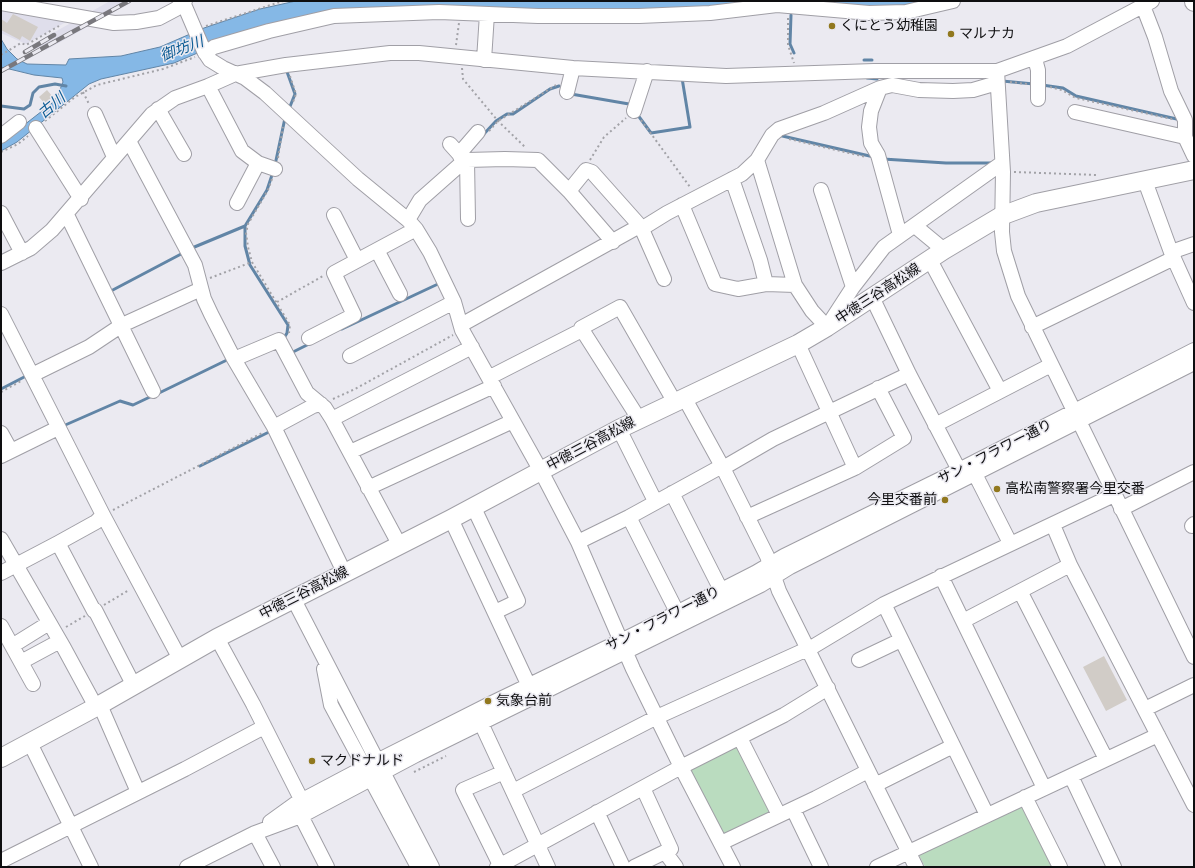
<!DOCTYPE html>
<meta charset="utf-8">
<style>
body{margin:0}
#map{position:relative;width:1195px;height:868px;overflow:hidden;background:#ebeaf1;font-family:"Work Sans",sans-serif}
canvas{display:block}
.frame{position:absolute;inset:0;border:2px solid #0e0e10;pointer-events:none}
</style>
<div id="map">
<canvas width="1195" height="868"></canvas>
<div class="frame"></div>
</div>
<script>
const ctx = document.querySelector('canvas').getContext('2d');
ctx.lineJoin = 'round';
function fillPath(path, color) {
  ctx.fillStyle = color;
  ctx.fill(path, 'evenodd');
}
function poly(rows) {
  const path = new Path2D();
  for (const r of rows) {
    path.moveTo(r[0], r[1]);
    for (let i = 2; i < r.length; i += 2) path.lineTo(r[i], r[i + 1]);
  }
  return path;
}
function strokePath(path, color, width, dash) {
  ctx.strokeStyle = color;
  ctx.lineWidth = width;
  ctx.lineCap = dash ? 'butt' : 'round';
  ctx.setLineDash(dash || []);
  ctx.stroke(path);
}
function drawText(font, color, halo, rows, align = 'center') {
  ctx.font = font + ' "Work Sans","Noto Sans JP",sans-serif';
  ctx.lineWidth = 3;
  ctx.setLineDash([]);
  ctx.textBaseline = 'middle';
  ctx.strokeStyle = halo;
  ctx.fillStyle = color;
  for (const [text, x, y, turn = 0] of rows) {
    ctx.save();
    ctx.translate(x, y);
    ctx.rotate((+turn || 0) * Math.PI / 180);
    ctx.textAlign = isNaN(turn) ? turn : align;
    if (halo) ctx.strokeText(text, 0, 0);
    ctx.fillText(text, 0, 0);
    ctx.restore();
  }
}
fillPath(poly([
 [110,1,134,1,46,50,38,48,34,50,28,47],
 [1,8,68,21,26,44,1,33]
]), '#dfdeeb');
fillPath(poly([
 [737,744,769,812,722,835,688,768],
 [1024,802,1055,867,925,867,918,853]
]), '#badcbf');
const water = poly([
 [296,1,926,1,900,6,686,13,415,8,221,43,174,63,101,79,89,84,17,142,1,151,1,143,51,104,57,97,63,82,62,78,34,75,1,67,1,39,7,49,17,59,27,64,66,65,69,59,121,56,160,47,204,28,260,9,296,1]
]);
fillPath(water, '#85b8e6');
strokePath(water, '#6185a6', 1);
strokePath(poly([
 [791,15,790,44,794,53],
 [864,60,872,60],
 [286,69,295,94,289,109],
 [867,78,877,79,876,77],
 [1002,81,1034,84],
 [1042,85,1063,88,1076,96,1181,120],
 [571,94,629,104],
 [1,106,24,109,30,105,33,93,39,87,55,84,66,86],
 [637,114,651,133,690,127,682,78],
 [483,135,496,121,507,114,513,114,550,89,559,86],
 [778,135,874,157],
 [883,159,946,163,994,163],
 [275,165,285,118],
 [273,172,267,190,245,226,245,246,250,265,288,325,287,333,284,338],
 [192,248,245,226],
 [109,292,183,253],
 [342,329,438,284],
 [291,353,311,343],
 [1,389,28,375],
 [157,394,229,359],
 [63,426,120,401,133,405,152,396],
 [200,466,271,431]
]), '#6185a6', 3);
fillPath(poly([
 [13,14,38,27,30,41,22,36,20,40,1,30,1,19,7,23],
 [47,90,53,97,45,104,39,97],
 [1104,656,1127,700,1106,711,1083,667]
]), '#d1ccc7');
const minor = poly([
 [183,2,204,51,210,60,223,68,245,78,265,93,358,179,408,220,416,229,430,252,454,302,462,330,542,473,578,542,633,669,681,767,733,867],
 [1,3,114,23,136,22,159,18,176,9,185,1],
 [1143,6,1155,37,1171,91,1185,120,1185,137,1194,156],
 [205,53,214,47,269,31,334,16,439,12,538,16,639,16,710,13,777,5,869,13,906,12,953,1],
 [1035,59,1038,70,1038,99],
 [484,60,487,14],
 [997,71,1003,172,1002,232,1004,251,1018,296,1194,657],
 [208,86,242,151,258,163,275,169],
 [880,88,871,111,869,127,871,143,878,155,900,235],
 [567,92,573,68],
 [158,109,184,154],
 [634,111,647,71],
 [1075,112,1185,137],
 [95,114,114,157],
 [36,128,81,199],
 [1,136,19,122],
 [129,141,195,265,204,299,211,314,234,359,274,427,344,572],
 [450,144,459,154,463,162],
 [459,154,478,132],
 [467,160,468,219],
 [757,160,795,285,812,311,827,327,853,287,884,247,1002,163],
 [732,179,760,260,766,284],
 [1145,181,1171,252,1194,303],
 [821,190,853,287],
 [569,191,586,170,592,172,641,227,664,279],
 [237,203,258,163],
 [682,205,715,284,738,289,766,284,795,285],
 [1,213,22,253],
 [67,215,153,391],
 [334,215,357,260],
 [408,220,420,200,463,162,467,160,505,159,538,160,569,191,613,242],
 [915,226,944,250],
 [377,250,400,294],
 [1171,252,1194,244],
 [930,260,1000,391],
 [1,263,31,248,52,230,152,114,175,98,208,86,235,74,286,65,390,53,419,53,573,68,726,76,874,71,997,71,1067,46,1152,1],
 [872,297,909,374,959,470],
 [1,314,103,515,180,659],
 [461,325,636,228,646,226,667,213,742,174,757,160,772,135,779,129,824,113,880,88,892,85,919,90,953,91,973,90,997,83],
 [1032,327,1174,258],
 [309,338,354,315,334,273,416,229],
 [798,344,855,468],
 [350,356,454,302],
 [234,359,279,340,307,393,325,408,332,419,399,544],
 [32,375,89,347,122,325,201,289],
 [490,377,582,330],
 [684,397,723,468,767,556,779,591,916,867],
 [332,419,472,347],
 [639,419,581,328,620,307,674,401],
 [935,425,1051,365],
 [274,427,313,406,321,404],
 [619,429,655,501],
 [1,433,11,451],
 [350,452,494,386],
 [1,456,58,428],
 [723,468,773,439,909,374],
 [975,474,1010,543],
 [368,488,513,421],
 [672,493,721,590],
 [473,506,518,601,495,612],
 [1121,509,1194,472],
 [629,517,677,612],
 [747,517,855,468,904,438,878,388],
 [451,519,529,686],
 [1053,525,1070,565,1194,805],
 [1192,526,1194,524],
 [1,539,64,648,96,707],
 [578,542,629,517,722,466],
 [58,543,94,611],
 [1,573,58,543,96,522,103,515],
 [941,576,1044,788],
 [1020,591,1106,759],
 [293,598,432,867],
 [884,604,987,815],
 [95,610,134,686],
 [963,621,1070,565],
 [1,626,33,684],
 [217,638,253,704,302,801],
 [12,646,49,623],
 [859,660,901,640],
 [21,662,60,641],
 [324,669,331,705,418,867],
 [100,705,138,792],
 [1145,709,1194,685],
 [481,723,548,867],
 [740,738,779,815],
 [30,743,91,867],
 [1071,776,1114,867],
 [875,785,953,746],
 [513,791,657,717,814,646,884,604,1114,495],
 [1025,797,1060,867],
 [297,808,327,867],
 [793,809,821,867],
 [597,812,623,867],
 [270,822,295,804,365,767,490,704,633,635,755,573,784,556,959,470,1194,350],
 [255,833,273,867],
 [721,843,816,798,868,771],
 [665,852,676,867],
 [1,861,185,769,264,727],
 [500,865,463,790,504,772],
 [187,867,255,833,301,816,416,755,761,585,790,567,1194,363],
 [497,867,681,767,784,715,828,688],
 [634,867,671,849,643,788],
 [877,867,1158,735]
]);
const major = poly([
 [1194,1,1194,2],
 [1,758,96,707,217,638,451,519,619,429,798,344,827,327,944,250,1001,216,1036,203,1194,170]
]);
strokePath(minor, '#a09fa6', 16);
strokePath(major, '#a09fa6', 20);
strokePath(poly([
 [788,18,788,45,794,63],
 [206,26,283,1],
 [456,45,459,23],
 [1,55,21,43,26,45,59,26],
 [462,68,463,79,498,121,525,147],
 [290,76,296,94,293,102],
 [1010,82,1027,84],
 [1050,87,1062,90,1076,98,1172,119],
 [83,92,89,104],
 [641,120,690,187],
 [45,121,75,97,97,85,163,69,195,57],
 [489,131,498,121,556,85],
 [789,139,866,157],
 [1,152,18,144,28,136],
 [278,158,283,127],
 [590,160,604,137,626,118],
 [1014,172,1097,175],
 [272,179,268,190,248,224,246,233,248,247,252,262,290,325,289,333],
 [210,278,252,262],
 [277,302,323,276],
 [1,392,21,381],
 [333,399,355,389,453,335],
 [113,510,264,432],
 [104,605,129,590],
 [66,627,85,616],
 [414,772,446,756]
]), '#a2a2a7', 2, [2, 3]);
strokePath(minor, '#fff', 14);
strokePath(major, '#fff', 18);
const rail = poly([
 [25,52,54,35],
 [1,71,129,1]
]);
strokePath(rail, '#79787d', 4.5);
strokePath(rail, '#ebeaf1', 3, [9]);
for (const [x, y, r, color] of [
 [832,26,4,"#91781e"],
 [951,34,4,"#91781e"],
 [997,489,4,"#91781e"],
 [945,500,4,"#91781e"],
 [488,701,4,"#91781e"],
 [312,761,4,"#91781e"]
]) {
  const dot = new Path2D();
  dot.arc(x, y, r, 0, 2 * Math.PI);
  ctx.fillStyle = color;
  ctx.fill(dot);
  strokePath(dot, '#ebeaf1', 1.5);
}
drawText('14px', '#0e0e10', '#ebeaf1', [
 ["くにとう幼稚園",840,26],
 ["マルナカ",959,34],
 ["高松南警察署今里交番",1005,489],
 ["今里交番前",937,500,"right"],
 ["気象台前",496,701],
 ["マクドナルド",320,761]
], 'left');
drawText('14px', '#0e0e10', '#ebeaf1', [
 ["中徳三谷高松線",878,294,-33],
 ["中徳三谷高松線",591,444,-28],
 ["サン・フラワー通り",995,452,-27],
 ["中徳三谷高松線",304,593,-27],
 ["サン・フラワー通り",663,619,-27]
]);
drawText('italic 15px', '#0b5b94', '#ebeaf1', [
 ["御坊川",182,49,-21],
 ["古川",52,106,-40]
]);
</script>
